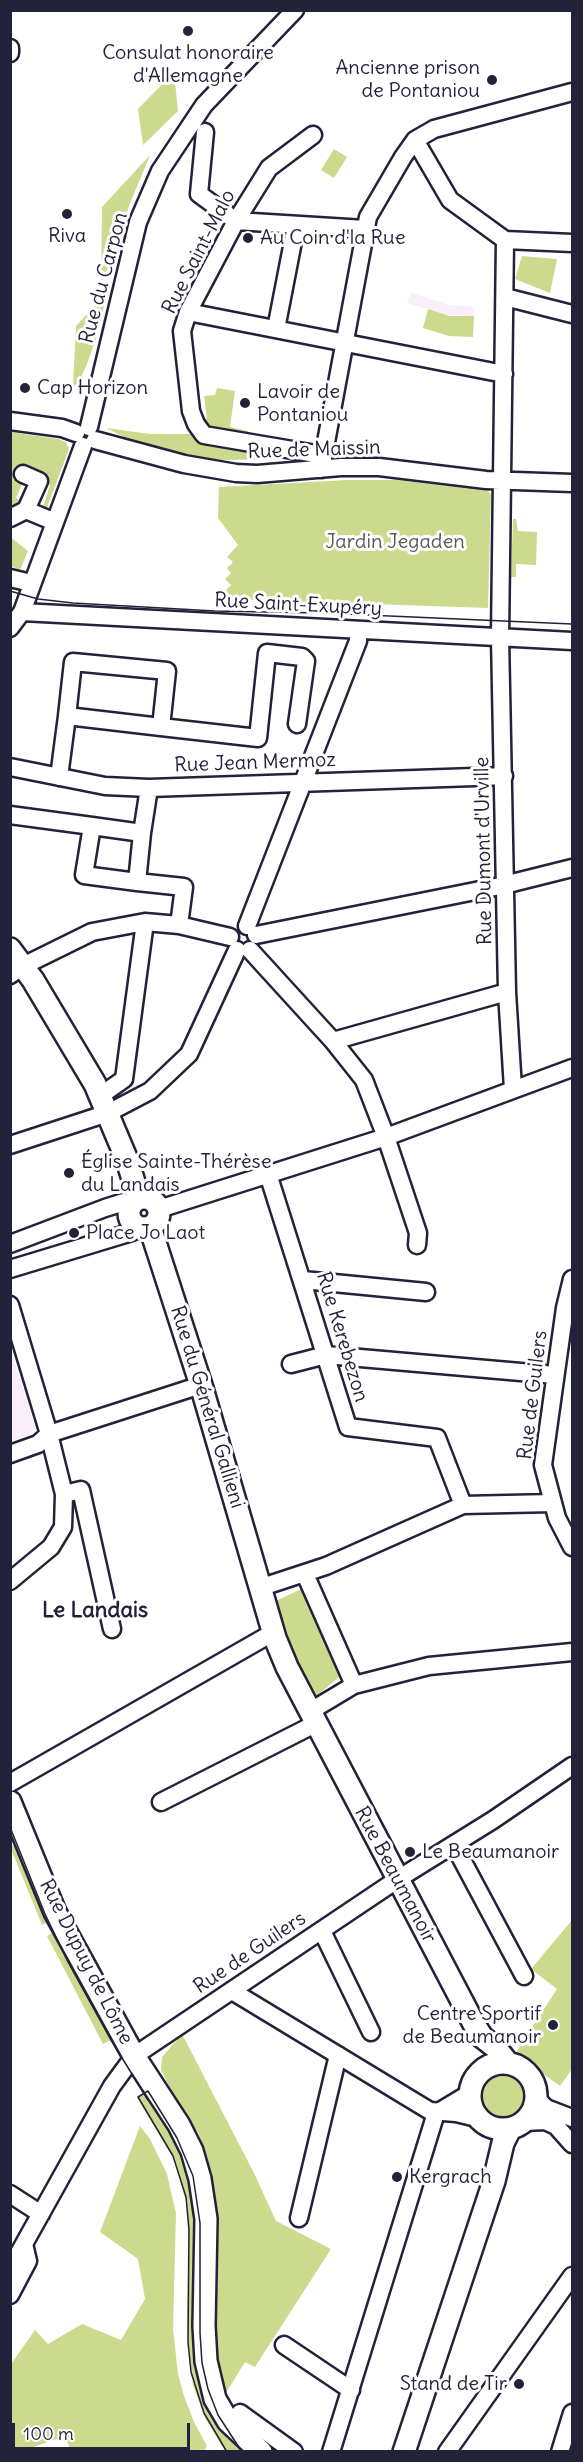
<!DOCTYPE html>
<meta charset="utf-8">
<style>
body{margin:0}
#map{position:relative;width:583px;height:2462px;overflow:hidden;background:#fff;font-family:Delius,sans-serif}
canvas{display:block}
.frame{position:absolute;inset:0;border:12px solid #22223b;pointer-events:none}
.scale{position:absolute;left:12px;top:2423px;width:178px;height:27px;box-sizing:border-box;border:3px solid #22223b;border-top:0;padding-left:8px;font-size:18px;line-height:21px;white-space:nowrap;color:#22223b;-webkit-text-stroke:4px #fff;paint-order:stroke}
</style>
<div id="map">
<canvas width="583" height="2462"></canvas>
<div class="frame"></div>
<div class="scale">100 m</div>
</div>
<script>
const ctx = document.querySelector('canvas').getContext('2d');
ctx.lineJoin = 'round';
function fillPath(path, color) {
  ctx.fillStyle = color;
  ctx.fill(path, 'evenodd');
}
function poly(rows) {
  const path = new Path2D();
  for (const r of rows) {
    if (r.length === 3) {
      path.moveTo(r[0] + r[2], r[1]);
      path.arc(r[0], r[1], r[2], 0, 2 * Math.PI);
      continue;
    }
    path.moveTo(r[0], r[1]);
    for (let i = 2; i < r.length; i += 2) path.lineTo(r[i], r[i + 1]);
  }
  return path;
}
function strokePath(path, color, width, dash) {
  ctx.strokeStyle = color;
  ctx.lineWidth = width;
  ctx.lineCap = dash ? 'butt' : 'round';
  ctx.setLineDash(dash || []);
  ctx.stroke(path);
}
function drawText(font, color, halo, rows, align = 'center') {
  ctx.font = font + ' Delius,sans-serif';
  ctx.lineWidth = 6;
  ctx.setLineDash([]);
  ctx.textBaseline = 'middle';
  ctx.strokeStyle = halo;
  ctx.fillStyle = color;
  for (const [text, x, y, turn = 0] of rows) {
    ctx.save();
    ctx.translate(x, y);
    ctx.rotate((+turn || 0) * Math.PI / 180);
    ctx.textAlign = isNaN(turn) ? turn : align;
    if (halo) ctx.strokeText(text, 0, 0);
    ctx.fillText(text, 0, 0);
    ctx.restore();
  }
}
fillPath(poly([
 [411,293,450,305,474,307,474,316,449,315,407,303],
 [10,1348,35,1427,31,1434,11,1441]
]), '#faeefa');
fillPath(poly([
 [174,72,178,111,143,145,138,109],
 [334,149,347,157,334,178,321,170],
 [150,155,129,206,111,262,101,282,102,207],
 [522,256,557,259,550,293,515,279],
 [107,293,97,336,87,364,79,382,73,387,76,326],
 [428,309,450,316,474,316,473,337,449,336,423,328],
 [217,388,235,391,230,427,248,431,247,437,209,428,204,419,207,418,204,396,215,395],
 [106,428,150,434,191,434,306,459,213,460,136,443],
 [10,432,58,439,66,442,69,449,46,510,43,508,50,485,44,478,25,477,16,498,22,502,19,508,11,504],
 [347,480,398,480,488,491,491,494,488,608,225,599,223,593,231,585,225,579,231,573,227,568,233,562,227,557,238,545,218,518,219,487],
 [513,519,516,519,518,531,537,532,536,565,516,564,516,577,511,577],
 [10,537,28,551,20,570,11,566],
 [301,1589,340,1676,317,1696,296,1659,276,1601],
 [16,1845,49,1921,42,1925,11,1849,11,1846],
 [572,1920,572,2069,560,2086,515,2054,557,1989,531,1969],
 [54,1932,116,2037,103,2044,47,1936],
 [182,2034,254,2173,276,2221,331,2249,255,2367,245,2362,224,2396,213,2348,210,2181,199,2134,180,2108,161,2070,162,2057],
 [503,2096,21],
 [152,2088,198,2182,201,2348,246,2451,225,2451,205,2418,193,2385,187,2336,188,2233,186,2202,175,2161,137,2098],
 [140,2126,150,2139,167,2174,176,2213,173,2329,178,2374,184,2396,194,2422,207,2446,203,2452,71,2451,65,2436,22,2451,11,2451,11,2364,35,2330,48,2344,82,2324,121,2340,145,2299,138,2259,100,2232]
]), '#ccda8e');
const minor = poly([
 [10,48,10,53],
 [205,132,199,194,236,221,365,229],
 [313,135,269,168,236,221,188,312,182,331,191,411,196,424,204,435,322,455],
 [415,140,450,200,505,240,572,243],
 [505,240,500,637,507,992,513,1089],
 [505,297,572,314],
 [188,312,504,374],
 [276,329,296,226],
 [10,421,62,428,76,433],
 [89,427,138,222,160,171,204,105,295,10],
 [95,440,184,464,236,473,257,474,341,467,379,467,486,480,572,483],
 [321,469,368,217,403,157,415,140,434,129,572,92],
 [26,510,55,522],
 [10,518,26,510,39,481,23,474],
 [10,578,31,583],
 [22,612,572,641],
 [10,628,22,612,83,446],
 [73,662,167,671,161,727,67,716,73,662],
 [161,727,258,738,267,653,302,657,306,661,297,724],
 [10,767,105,786,149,788,504,776],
 [59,777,67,716],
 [10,815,92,826],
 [142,833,137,882,84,875,92,826,142,833,149,788],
 [137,882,184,887,179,925],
 [247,926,358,641,358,630],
 [256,935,500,886,572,868],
 [250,950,333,1041,364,1080,386,1137,418,1233,417,1245],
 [10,975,23,966,92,932,145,922,179,925,230,937],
 [333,1041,507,992],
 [100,1096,124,1079,145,922],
 [10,1145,108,1113,150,1091,189,1054,237,950],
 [268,1174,348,1427,437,1438,463,1505],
 [159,1209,386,1137,572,1068],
 [10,1244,105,1208,124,1202,130,1205],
 [10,1269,132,1232,137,1227],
 [572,1279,565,1308,543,1465,557,1518,572,1547],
 [303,1280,426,1292],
 [10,1305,49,1434,64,1494,63,1527,51,1547,10,1581],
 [291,1364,326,1355,555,1375],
 [10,1454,38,1444,49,1434,201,1385],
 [64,1494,81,1490,112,1629],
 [305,1574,354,1685],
 [262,1587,326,1566,463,1505,552,1503],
 [309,1712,354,1685,429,1666,572,1652],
 [10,1783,274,1632],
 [161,1802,315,1724],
 [454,1845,524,1976],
 [322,1931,371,2032],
 [232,1991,430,2111,456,2113,477,2118],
 [536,2098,546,2108,572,2118],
 [440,2111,470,2093],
 [525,2122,545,2121,556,2126,572,2144],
 [10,2194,41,2214],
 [299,2218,338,2055],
 [10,2269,112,2086,134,2056,398,1879,493,1820,572,1766],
 [10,2295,28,2261,24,2244],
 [284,2345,351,2390],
 [240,2413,294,2452],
 [331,2452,436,2113],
 [447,2452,572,2276],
 [560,2452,572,2413]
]);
const major = poly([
 [10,949,33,980,95,1084,127,1160,139,1198],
 [144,1213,15],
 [150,1227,201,1385,275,1638,287,1667,475,2026,482,2037,495,2047,508,2063],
 [10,1802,55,1912,134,2056,179,2125,192,2151,200,2179,206,2219,204,2326,206,2361,215,2399,228,2421,261,2452],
 [503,2096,33],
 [404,2452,494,2181,503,2143,510,2129]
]);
strokePath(minor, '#22223b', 21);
strokePath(major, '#22223b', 26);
strokePath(minor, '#fff', 16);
strokePath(major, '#fff', 21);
strokePath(poly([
 [10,591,38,599,73,603,215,611,321,613,572,624],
 [10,1827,45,1914,68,1962,111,2040,148,2100],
 [227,2452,204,2413,191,2372,188,2342,189,2229,186,2197,173,2156,138,2097,148,2091,177,2138,193,2176,200,2223,200,2333,202,2363,208,2389,218,2415,242,2452]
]), '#22223b', 1.5);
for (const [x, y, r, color] of [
 [188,31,6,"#22223b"],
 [492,80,6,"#22223b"],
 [67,214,6,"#22223b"],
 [248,238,6,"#22223b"],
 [25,388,6,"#22223b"],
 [245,403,6,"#22223b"],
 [69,1173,6,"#22223b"],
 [74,1233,6,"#22223b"],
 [410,1852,6,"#22223b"],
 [553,2025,6,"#22223b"],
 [397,2177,6,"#22223b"],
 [519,2384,6,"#22223b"]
]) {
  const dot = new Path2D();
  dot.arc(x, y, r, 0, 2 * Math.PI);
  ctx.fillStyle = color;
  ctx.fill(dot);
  strokePath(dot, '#fff', 2);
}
drawText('20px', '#22223b', '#fff', [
 ["Consulat honoraire",188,53,"center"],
 ["d'Allemagne",188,76,"center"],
 ["Ancienne prison",480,68,"right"],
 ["de Pontaniou",480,91,"right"],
 ["Riva",67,236,"center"],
 ["Au Coin d'la Rue",260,238],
 ["Cap Horizon",37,388],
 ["Lavoir de",257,392],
 ["Pontaniou",257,415],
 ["Église Sainte-Thérèse",81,1162],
 ["du Landais",81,1185],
 ["Place Jo Laot",86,1233],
 ["Le Beaumanoir",422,1852],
 ["Centre Sportif",541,2014,"right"],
 ["de Beaumanoir",541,2037,"right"],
 ["Kergrach",409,2177],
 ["Stand de Tir",507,2384,"right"]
], 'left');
drawText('20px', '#22223b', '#fff', [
 ["Rue Saint-Malo",199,252,-63],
 ["Rue du Carpon",104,278,-75],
 ["Rue de Maissin",314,450,-2],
 ["Rue Saint-Exupéry",298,605,3],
 ["Rue Jean Mermoz",255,763,-2],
 ["Rue Dumont d'Urville",484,851,-91],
 ["Rue Kerebezon",342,1337,73],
 ["Rue de Guilers",533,1395,-83],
 ["Rue du Général Gallieni",207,1407,73],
 ["Rue Beaumanoir",395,1875,62],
 ["Rue de Guilers",250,1953,-34],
 ["Rue Dupuy de Lôme",86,1962,63]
]);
drawText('20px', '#555954', '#fff', [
 ["Jardin Jegaden",395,542]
]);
drawText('bold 22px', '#22223b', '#fff', [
 ["Le Landais",95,1611]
]);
</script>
